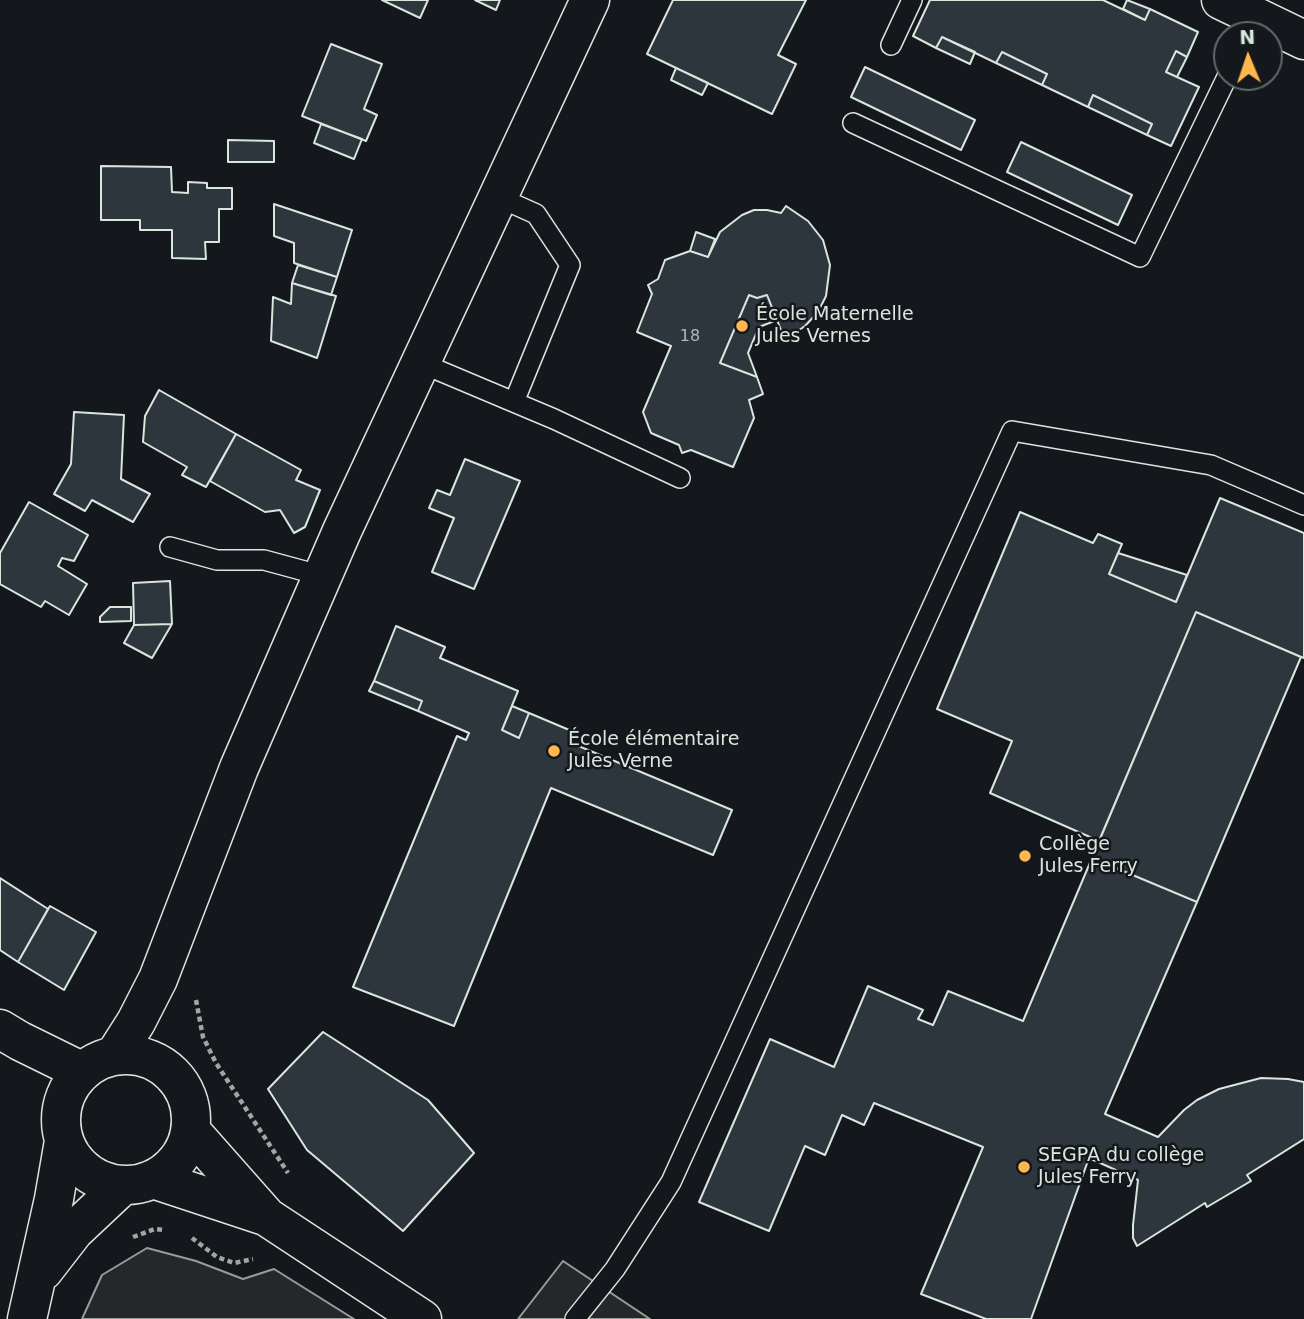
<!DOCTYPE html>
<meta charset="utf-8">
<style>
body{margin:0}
#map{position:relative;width:1304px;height:1319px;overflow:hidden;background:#14181c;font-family:"DejaVu Sans",sans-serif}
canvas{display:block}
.north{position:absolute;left:1213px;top:21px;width:70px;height:70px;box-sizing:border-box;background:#14181c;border:2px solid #626a69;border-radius:50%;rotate:358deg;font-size:19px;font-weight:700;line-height:28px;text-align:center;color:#d8e6dc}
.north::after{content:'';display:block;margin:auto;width:24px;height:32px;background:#ffb74d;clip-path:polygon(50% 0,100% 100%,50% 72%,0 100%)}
</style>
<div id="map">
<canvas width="1304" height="1319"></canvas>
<div class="north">N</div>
</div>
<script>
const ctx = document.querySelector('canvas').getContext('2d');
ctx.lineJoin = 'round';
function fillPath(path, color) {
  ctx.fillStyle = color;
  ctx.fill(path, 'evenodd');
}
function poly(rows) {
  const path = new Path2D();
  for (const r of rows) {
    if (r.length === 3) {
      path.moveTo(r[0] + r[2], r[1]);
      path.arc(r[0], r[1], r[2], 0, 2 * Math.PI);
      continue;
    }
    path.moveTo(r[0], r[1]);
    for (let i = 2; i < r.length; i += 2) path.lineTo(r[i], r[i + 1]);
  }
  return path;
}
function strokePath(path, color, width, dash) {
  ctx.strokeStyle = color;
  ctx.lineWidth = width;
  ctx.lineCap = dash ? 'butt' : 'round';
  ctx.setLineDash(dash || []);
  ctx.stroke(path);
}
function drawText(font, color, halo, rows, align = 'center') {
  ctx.font = font + ' "DejaVu Sans",sans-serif';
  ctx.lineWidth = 5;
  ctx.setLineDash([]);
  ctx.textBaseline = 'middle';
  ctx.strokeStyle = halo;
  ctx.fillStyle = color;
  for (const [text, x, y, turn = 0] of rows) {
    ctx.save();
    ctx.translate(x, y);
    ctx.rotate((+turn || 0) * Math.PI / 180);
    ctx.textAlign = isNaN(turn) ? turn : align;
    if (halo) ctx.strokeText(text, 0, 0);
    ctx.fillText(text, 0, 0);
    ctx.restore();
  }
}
const parking = poly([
 [147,1248,196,1261,243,1279,274,1269,354,1319,82,1319,102,1275,147,1248],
 [563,1261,650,1319,518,1319,563,1261]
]);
fillPath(parking, '#24282b');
strokePath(parking, '#939e99', 2);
const building = poly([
 [382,0,428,0,420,18,382,0],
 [475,0,500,0,496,10,475,0],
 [673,0,806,0,778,55,796,64,772,114,647,54,673,0],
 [930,0,1103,0,1145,20,1150,9,1198,32,1187,57,1176,51,1166,72,1199,87,1171,146,1147,135,1152,124,1093,95,1088,107,1042,85,1047,74,1002,52,996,63,942,37,936,48,913,36,930,0],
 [1127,0,1150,9,1145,20,1123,9,1127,0],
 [942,37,975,52,970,64,936,48,942,37],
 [331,44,382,64,364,109,377,115,366,141,302,116,331,44],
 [1176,51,1187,57,1177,77,1166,72,1176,51],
 [1002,52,1047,74,1042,85,996,63,1002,52],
 [865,67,975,120,961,150,851,97,865,67],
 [676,68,708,83,702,95,671,80,676,68],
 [1093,95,1152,124,1147,135,1088,107,1093,95],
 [321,124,362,139,354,159,314,143,321,124],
 [228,140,274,141,274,162,228,162,228,140],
 [1021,142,1132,195,1118,225,1007,172,1021,142],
 [101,166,171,167,172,192,188,193,188,182,207,183,207,188,232,188,232,209,219,209,219,242,205,242,206,259,172,258,172,230,140,230,140,220,101,220,101,166],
 [274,204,352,230,337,277,294,263,294,243,274,236,274,204],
 [786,206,808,221,823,240,830,265,826,296,818,312,805,326,785,340,767,295,757,298,749,295,720,363,757,377,763,394,749,400,754,418,733,467,691,450,682,453,679,445,651,433,643,412,671,346,637,332,652,294,648,285,658,279,665,260,690,251,708,257,720,232,742,215,754,210,767,210,781,213,786,206],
 [696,232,715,239,708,257,690,251,696,232],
 [298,265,337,277,331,295,292,283,298,265],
 [292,283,336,296,317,358,271,341,273,297,291,304,292,283],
 [749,295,757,298,767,295,777,320,759,327,748,353,757,377,720,363,749,295],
 [159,390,236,434,206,487,182,475,187,467,143,442,145,416,159,390],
 [74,412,124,415,121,479,150,494,133,522,92,500,85,511,54,494,71,464,74,412],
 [236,434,301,470,296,480,320,490,305,527,294,533,280,510,265,512,210,481,236,434],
 [465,459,520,481,474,589,432,572,454,518,429,508,437,490,450,495,465,459],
 [1220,498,1304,533,1304,658,1196,612,1099,841,990,793,1012,741,937,709,1020,512,1093,543,1098,534,1122,544,1109,574,1176,602,1220,498],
 [29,502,88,535,74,561,62,558,58,566,87,584,69,615,45,601,41,607,0,584,0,553,29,502],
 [1118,553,1187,575,1176,602,1109,574,1118,553],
 [170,581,172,624,134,625,133,583,170,581],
 [110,607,131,607,131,621,100,622,100,617,110,607],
 [1196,612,1301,657,1197,902,1092,858,1196,612],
 [172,624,152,658,124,643,134,625,172,624],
 [396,626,445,647,440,658,518,691,502,730,519,738,529,713,574,732,569,742,732,810,713,855,551,788,454,1026,353,987,457,736,466,740,469,733,418,711,422,701,374,681,396,626],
 [374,681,422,701,418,711,369,691,374,681],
 [512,706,529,713,519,738,502,730,512,706],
 [1092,858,1197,902,1105,1114,1158,1137,1184,1110,1197,1100,1219,1089,1261,1078,1288,1079,1304,1082,1304,1139,1247,1175,1251,1181,1207,1207,1205,1203,1137,1246,1133,1238,1133,1225,1138,1180,1089,1158,1031,1319,986,1319,921,1294,983,1147,874,1103,864,1125,842,1115,825,1155,805,1146,769,1231,699,1202,770,1039,834,1067,868,986,923,1010,918,1019,933,1025,948,991,1023,1021,1092,858],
 [0,878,48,909,18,962,0,950,0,878],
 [50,906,96,932,64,990,18,962,50,906],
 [323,1032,428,1100,474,1153,403,1231,307,1150,268,1089,323,1032]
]);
fillPath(building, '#2c363c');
strokePath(building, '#d8e6dc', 2);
const lane = poly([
 [891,45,912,0],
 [853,123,1140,257,1227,77],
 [498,197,536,214,570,265,514,402],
 [421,363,554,419,680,478],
 [170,547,217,560,264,560,323,576],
 [575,1319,615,1269,671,1182,1012,431,1211,465,1304,505]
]);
const street = poly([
 [1221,0,1304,40],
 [0,1029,20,1041,81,1071]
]);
const secondary = poly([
 [126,1120,65],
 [115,1055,136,1022,158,979,239,768,342,531,590,0],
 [191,1131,267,1217,422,1319],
 [153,1179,265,1216],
 [43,1271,74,1231,123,1185],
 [27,1319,54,1199,64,1141]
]);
strokePath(lane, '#d8e6dc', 22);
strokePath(street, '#d8e6dc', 41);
strokePath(secondary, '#d8e6dc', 41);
strokePath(poly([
 [196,1000,203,1037,216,1063,288,1173],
 [133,1237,155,1229,164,1230],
 [192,1238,217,1257,234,1263,253,1259]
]), '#9da8a2', 4.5, [5, 3.5]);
strokePath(lane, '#14181c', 19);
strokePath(street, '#14181c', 38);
strokePath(secondary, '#14181c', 38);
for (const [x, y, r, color] of [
 [742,326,7,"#ffb74d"],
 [554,751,7,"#ffb74d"],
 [1025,856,7,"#ffb74d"],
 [1024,1167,7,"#ffb74d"]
]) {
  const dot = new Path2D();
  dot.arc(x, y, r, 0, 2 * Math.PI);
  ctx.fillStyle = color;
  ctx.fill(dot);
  strokePath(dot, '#14181c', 2.5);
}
drawText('16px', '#adbab4', null, [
 ["18",690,337]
]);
drawText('19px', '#d8e6dc', '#14181c', [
 ["École Maternelle",756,315],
 ["Jules Vernes",756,337],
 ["École élémentaire",568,740],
 ["Jules Verne",568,762],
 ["Collège",1039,845],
 ["Jules Ferry",1039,867],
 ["SEGPA du collège",1038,1156],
 ["Jules Ferry",1038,1178]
], 'left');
</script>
